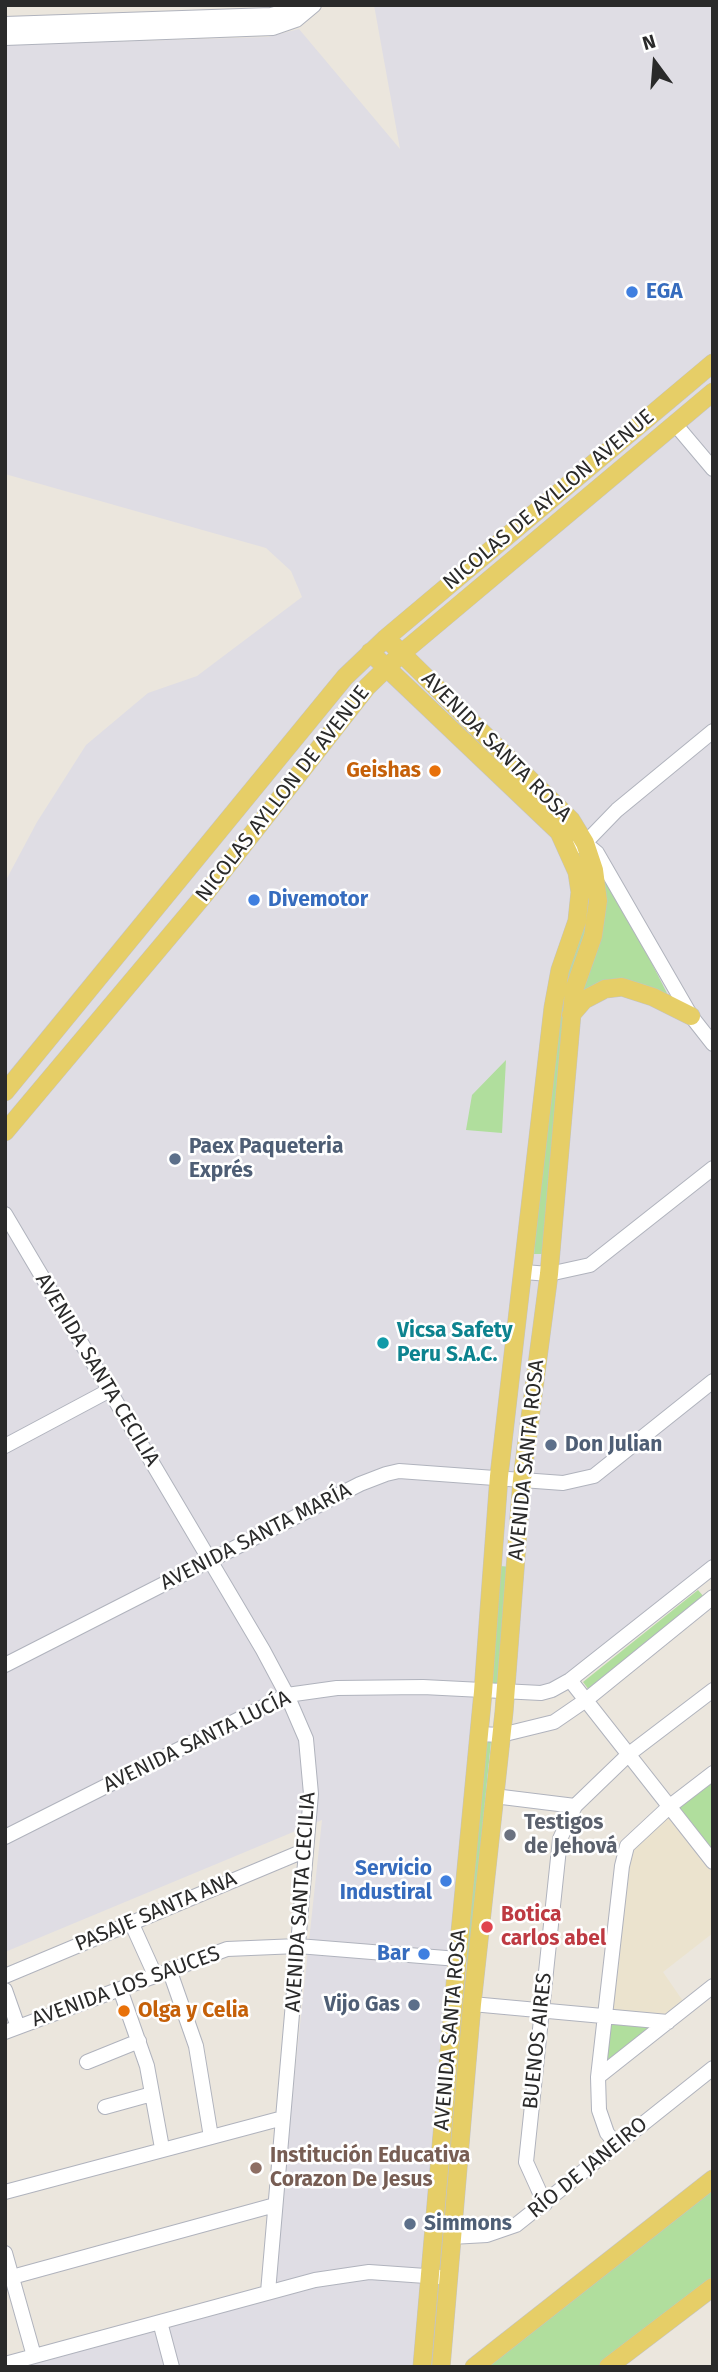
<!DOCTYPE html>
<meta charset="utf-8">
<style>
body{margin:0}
#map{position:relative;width:718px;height:2372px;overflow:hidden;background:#ebe6dd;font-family:"Fira Sans",sans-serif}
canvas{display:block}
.frame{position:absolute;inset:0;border:7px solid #2a2a2a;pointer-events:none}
.north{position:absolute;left:620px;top:28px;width:70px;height:70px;-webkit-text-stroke:5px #fff;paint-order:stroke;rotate:344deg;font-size:19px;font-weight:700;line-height:28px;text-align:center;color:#2a2a2a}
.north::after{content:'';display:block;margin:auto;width:24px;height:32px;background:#2a2a2a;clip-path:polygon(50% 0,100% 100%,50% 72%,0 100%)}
</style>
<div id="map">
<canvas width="718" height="2372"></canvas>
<div class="frame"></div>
<div class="north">N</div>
</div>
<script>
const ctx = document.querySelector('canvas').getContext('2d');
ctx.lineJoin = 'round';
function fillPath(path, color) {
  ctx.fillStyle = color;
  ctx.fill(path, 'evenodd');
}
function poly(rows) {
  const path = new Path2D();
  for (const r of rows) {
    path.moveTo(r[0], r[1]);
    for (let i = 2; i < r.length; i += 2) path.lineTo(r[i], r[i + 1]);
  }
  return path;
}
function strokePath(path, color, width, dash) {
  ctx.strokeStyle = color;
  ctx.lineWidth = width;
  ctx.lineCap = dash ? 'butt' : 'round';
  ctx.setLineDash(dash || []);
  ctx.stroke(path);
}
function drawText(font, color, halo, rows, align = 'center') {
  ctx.font = font + ' "Fira Sans",sans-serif';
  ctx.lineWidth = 5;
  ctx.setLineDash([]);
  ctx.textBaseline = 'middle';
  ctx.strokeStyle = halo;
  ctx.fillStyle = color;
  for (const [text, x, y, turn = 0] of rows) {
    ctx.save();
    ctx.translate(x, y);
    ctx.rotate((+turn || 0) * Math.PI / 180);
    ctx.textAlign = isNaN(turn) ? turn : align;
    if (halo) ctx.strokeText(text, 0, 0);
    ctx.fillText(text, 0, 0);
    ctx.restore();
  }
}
fillPath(poly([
 [374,5,713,5,713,1563,589,1661,552,1684,478,1697,416,2367,5,2367,271,2295,322,1820,5,1952,5,882,37,822,86,745,148,693,197,676,302,597,291,571,266,548,5,474,5,45,268,37,299,29,400,149]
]), '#dfdde4');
fillPath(poly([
 [669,1816,713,1871,713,1933,663,1972,685,2004,669,2018,612,2011,628,1866,633,1849]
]), '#ebe3ce');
fillPath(poly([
 [595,860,609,879,672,1003,654,994,583,996,575,990,597,936],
 [585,894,592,898,543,1254,534,1254,557,995],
 [506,1060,502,1133,466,1130,472,1095],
 [500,1566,512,1567,501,1686,489,1685],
 [698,1590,704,1597,589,1690,583,1682],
 [484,1741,491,1742,469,1962,464,1961],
 [713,1778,713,1853,677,1806],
 [610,2020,661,2025,604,2072],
 [713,2182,713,2277,598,2367,479,2367]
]), '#b0de9d');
const minor = poly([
 [5,24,271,15,286,11,294,5],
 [5,38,273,28,296,20,314,5],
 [675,424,713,469],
 [585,843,597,853,691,1016,713,1044],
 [578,846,585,843,617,810,713,731],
 [5,1214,263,1650,287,1695,306,1739,311,1794,268,2292],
 [524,1272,549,1274,590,1265,713,1168],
 [5,1446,110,1390],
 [5,1665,360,1484,386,1474,399,1471,563,1483,594,1476,713,1381],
 [570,1680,713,1862],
 [479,1734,501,1735,554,1722,586,1700,713,1597],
 [494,1796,575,1806],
 [5,1837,287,1695,337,1688,423,1687,541,1693,552,1690,570,1680,713,1567],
 [131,1922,155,1975],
 [169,1969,196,2046,211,2137],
 [5,1976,306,1850],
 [120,1989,147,2066,162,2148],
 [5,1990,18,2027],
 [472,2004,668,2022],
 [5,2032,227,1949,298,1946,458,1959],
 [87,2062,139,2041],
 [598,2077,713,1986],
 [105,2107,152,2094],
 [617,2145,607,2133,599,2110,598,2077,622,1866,627,1846,670,1806,713,1773],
 [5,2192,283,2118],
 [545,2204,526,2162,560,1839,575,1806,629,1754,713,1690],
 [451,2237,487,2235,516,2225,713,2068],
 [5,2253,34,2356],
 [12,2277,275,2205],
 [160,2322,172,2367],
 [5,2364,315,2280,369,2272,440,2277]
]);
const major = poly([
 [386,638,571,820,585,843,594,870,598,901,593,936,574,990,549,1274,522,1479,504,1712,472,2004,441,2367],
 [370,652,559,832,577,872,580,892,577,921,560,970,553,1008,499,1476,483,1692,455,1985,422,2367],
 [571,1015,584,1000,605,989,622,987,653,997,691,1016],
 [5,1092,345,677,386,638,713,363],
 [5,1132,205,894,367,687,402,653,713,392],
 [474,2367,713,2179],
 [608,2367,713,2287]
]);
strokePath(minor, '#b0b3bd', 16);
strokePath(major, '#c3c3c3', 19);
strokePath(minor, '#fff', 14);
strokePath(major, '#e6ce67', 18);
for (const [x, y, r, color] of [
 [632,292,7,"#3f7fe0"],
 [435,771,7,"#e8710a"],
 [254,900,7,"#3f7fe0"],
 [175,1159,7,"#5c6f8a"],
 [383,1343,7,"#0f9aa8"],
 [551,1445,7,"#5c6f8a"],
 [510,1835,7,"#6b7280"],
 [446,1881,7,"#3f7fe0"],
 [487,1927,7,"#e0444e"],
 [424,1954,7,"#3f7fe0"],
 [414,2005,7,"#5c6f8a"],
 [124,2011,7,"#e8710a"],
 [256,2168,7,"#8d6e63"],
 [410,2224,7,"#5c6f8a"]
]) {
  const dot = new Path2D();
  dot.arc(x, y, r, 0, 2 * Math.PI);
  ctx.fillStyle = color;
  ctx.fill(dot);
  strokePath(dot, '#fff', 2.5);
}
drawText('bold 21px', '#366cbe', '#fff', [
 ["EGA",646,292],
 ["Divemotor",268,900],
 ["Servicio",432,1869,"right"],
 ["Industiral",432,1893,"right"],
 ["Bar",410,1954,"right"]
], 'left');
drawText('21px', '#2a2a2a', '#fff', [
 ["NICOLAS DE AYLLON AVENUE",549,500,-40],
 ["AVENIDA SANTA ROSA",496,747,45],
 ["NICOLAS AYLLON DE AVENUE",283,794,-52],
 ["AVENIDA SANTA CECILIA",97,1370,59],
 ["AVENIDA SANTA ROSA",527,1460,-84],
 ["AVENIDA SANTA MARÍA",256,1537,-27],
 ["AVENIDA SANTA LUCÍA",197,1742,-26],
 ["AVENIDA SANTA CECILIA",301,1902,-86],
 ["PASAJE SANTA ANA",156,1912,-23],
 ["AVENIDA LOS SAUCES",126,1987,-20],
 ["AVENIDA SANTA ROSA",451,2030,-85],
 ["BUENOS AIRES",538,2041,-84],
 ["RÍO DE JANEIRO",588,2168,-39]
]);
drawText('bold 21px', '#c56008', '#fff', [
 ["Geishas",421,771],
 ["Olga y Celia",138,2011,"left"]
], 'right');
drawText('bold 21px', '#4e5e75', '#fff', [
 ["Paex Paqueteria",189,1147],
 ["Exprés",189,1171],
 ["Don Julian",565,1445],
 ["Vijo Gas",400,2005,"right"],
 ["Simmons",424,2224]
], 'left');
drawText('bold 21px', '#0d838f', '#fff', [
 ["Vicsa Safety",397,1331],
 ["Peru S.A.C.",397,1355]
], 'left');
drawText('bold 21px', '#5b616d', '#fff', [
 ["Testigos",524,1823],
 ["de Jehová",524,1847]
], 'left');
drawText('bold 21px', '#be3a42', '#fff', [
 ["Botica",501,1915],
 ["carlos abel",501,1939]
], 'left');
drawText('bold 21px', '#785e54', '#fff', [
 ["Institución Educativa",270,2156],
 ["Corazon De Jesus",270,2180]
], 'left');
</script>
